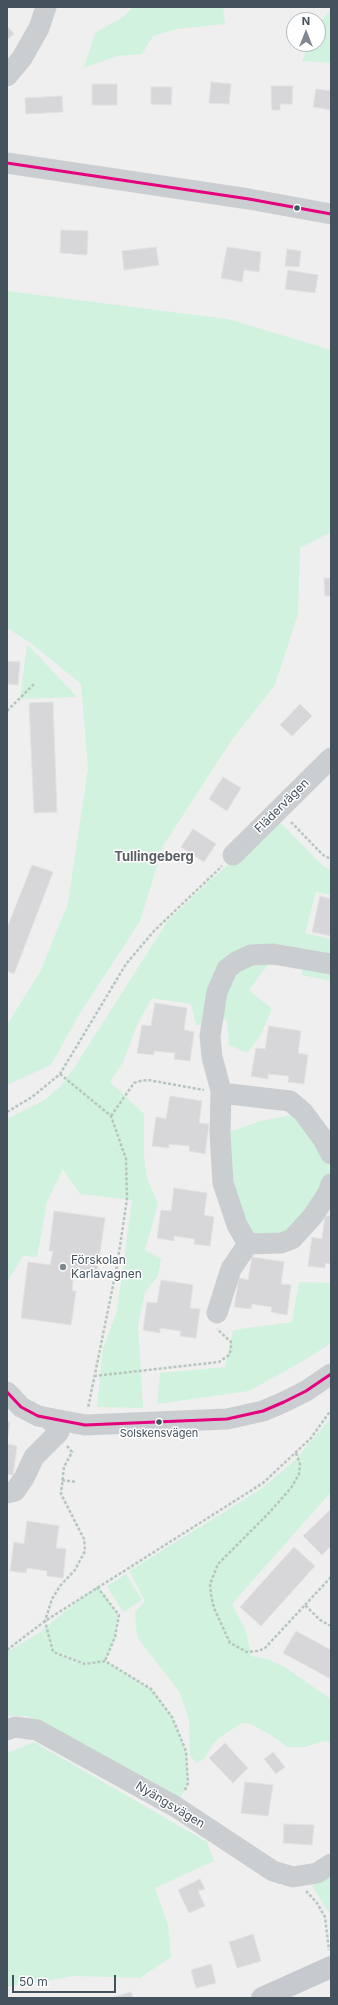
<!DOCTYPE html>
<meta charset="utf-8">
<style>
body{margin:0}
#map{position:relative;width:338px;height:2005px;overflow:hidden;background:#f0efef;font-family:Inter,sans-serif}
canvas{display:block}
.frame{position:absolute;inset:0;border:8px solid #44525e;pointer-events:none}
.north{position:absolute;left:286px;top:12px;width:40px;height:40px;box-sizing:border-box;background:#fff;border:1px solid #b4babf;border-radius:50%;rotate:0deg;font-size:11px;font-weight:700;line-height:16px;text-align:center;color:#44525e}
.north::after{content:'';display:block;margin:auto;width:14px;height:18px;background:#808991;clip-path:polygon(50% 0,100% 100%,50% 72%,0 100%)}
.scale{position:absolute;left:12px;top:1975px;width:104px;height:18px;box-sizing:border-box;border:2px solid #44525e;border-top:0;padding-left:5px;font-size:12px;line-height:14px;white-space:nowrap;color:#44525e;-webkit-text-stroke:3px #fff;paint-order:stroke}
</style>
<div id="map">
<canvas width="338" height="2005"></canvas>
<div class="frame"></div>
<div class="north">N</div>
<div class="scale">50 m</div>
</div>
<script>
const ctx = document.querySelector('canvas').getContext('2d');
ctx.lineJoin = 'round';
function fillPath(path, color) {
  ctx.fillStyle = color;
  ctx.fill(path, 'evenodd');
}
function poly(rows) {
  const path = new Path2D();
  for (const r of rows) {
    path.moveTo(r[0], r[1]);
    for (let i = 2; i < r.length; i += 2) path.lineTo(r[i], r[i + 1]);
  }
  return path;
}
function strokePath(path, color, width, dash) {
  ctx.strokeStyle = color;
  ctx.lineWidth = width;
  ctx.lineCap = dash ? 'butt' : 'round';
  ctx.setLineDash(dash || []);
  ctx.stroke(path);
}
function drawText(font, color, halo, rows, align = 'center') {
  ctx.font = font + ' Inter,sans-serif';
  ctx.lineWidth = 3;
  ctx.setLineDash([]);
  ctx.textBaseline = 'middle';
  ctx.strokeStyle = halo;
  ctx.fillStyle = color;
  for (const [text, x, y, turn = 0] of rows) {
    ctx.save();
    ctx.translate(x, y);
    ctx.rotate((+turn || 0) * Math.PI / 180);
    ctx.textAlign = isNaN(turn) ? turn : align;
    if (halo) ctx.strokeText(text, 0, 0);
    ctx.fillText(text, 0, 0);
    ctx.restore();
  }
}
fillPath(poly([
 [133,7,223,7,225,24,177,29,153,36,142,54,117,56,84,68,95,33,123,17],
 [331,9,331,63,302,61,309,44,318,44,318,26],
 [7,291,228,319,331,350,331,532,300,548,298,614,275,685,231,741,163,846,140,921,77,1018,51,1065,7,1085,7,1025,41,970,68,903,88,768,81,684,32,644,7,628],
 [27,644,77,697,20,699],
 [280,822,324,867,331,870,331,895,316,892,305,933,331,939,331,981,302,975,301,951,280,949,249,990,272,1009,260,1036,247,1053,229,1045,227,1019,206,1025,196,1025,191,1004,152,998,138,1023,123,1062,110,1082,144,1114,144,1155,147,1178,158,1204,145,1250,161,1259,158,1276,145,1292,138,1325,143,1408,97,1407,103,1348,117,1311,132,1200,80,1194,63,1169,47,1202,37,1257,23,1256,7,1282,7,1119,43,1101,60,1087,74,1068,167,922,211,879],
 [296,1114,328,1157,330,1171,325,1190,291,1234,263,1240,241,1224,223,1134,261,1121],
 [299,1282,331,1283,331,1343,303,1361,249,1391,157,1404,160,1373,225,1367,233,1330,292,1322],
 [331,1418,331,1492,232,1604,246,1631,251,1656,268,1659,283,1666,331,1699,331,1743,324,1741,305,1747,287,1747,274,1737,251,1724,242,1723,219,1738,213,1744,204,1759,197,1763,190,1756,189,1720,180,1693,137,1637,135,1612,145,1601,129,1571,261,1489,293,1462],
 [126,1574,142,1600,123,1612,107,1586],
 [98,1585,118,1615,115,1637,105,1661,85,1664,53,1651,42,1630],
 [42,1631,53,1652,85,1665,105,1661,151,1689,172,1717,186,1751,188,1783,176,1806,39,1722,26,1716,7,1716,7,1652],
 [34,1742,207,1842,214,1861,155,1888,168,1925,171,1957,140,1978,75,1976,7,1987,7,1753],
 [331,1874,331,1916,312,1886]
]), '#d1f2de');
const building = poly([
 [7,26,14,34,8,39,7,38,7,26],
 [211,82,231,84,229,104,209,103,211,82],
 [92,84,117,84,117,105,92,105,92,84],
 [271,86,293,86,292,104,280,104,280,110,272,110,271,86],
 [151,87,172,87,171,105,151,104,151,87],
 [316,89,331,91,331,110,313,107,316,89],
 [62,96,63,112,26,114,25,98,62,96],
 [61,230,88,231,87,255,60,253,61,230],
 [156,247,159,265,124,270,122,251,156,247],
 [227,247,261,252,259,272,244,270,242,282,221,278,227,247],
 [287,249,301,251,299,267,285,266,287,249],
 [288,270,318,275,315,293,285,289,288,270],
 [324,578,331,578,331,596,325,596,324,578],
 [7,661,20,662,18,685,7,684,7,661],
 [53,702,57,812,34,813,29,703,53,702],
 [300,704,312,716,292,736,280,725,300,704],
 [223,777,241,788,227,811,209,799,223,777],
 [193,829,216,844,204,862,181,847,193,829],
 [32,865,53,872,14,974,7,971,7,928,32,865],
 [320,896,331,899,331,936,312,932,320,896],
 [155,1003,187,1008,184,1030,194,1032,190,1061,174,1059,175,1053,154,1051,154,1055,137,1053,142,1025,151,1026,155,1003],
 [269,1026,301,1031,298,1053,308,1055,304,1084,288,1082,289,1076,268,1074,268,1079,251,1076,256,1048,265,1049,269,1026],
 [170,1096,202,1101,199,1123,209,1124,205,1154,189,1151,190,1146,169,1144,169,1148,152,1146,156,1117,166,1119,170,1096],
 [174,1188,207,1193,204,1215,214,1217,210,1246,194,1244,195,1239,174,1236,174,1241,157,1238,161,1210,171,1211,174,1188],
 [54,1211,105,1218,97,1273,74,1269,72,1291,76,1291,71,1325,21,1318,28,1262,50,1265,53,1251,49,1251,54,1211],
 [325,1216,331,1216,331,1264,325,1263,325,1268,308,1266,312,1237,322,1239,325,1216],
 [252,1257,284,1262,281,1284,291,1285,287,1315,271,1312,272,1307,252,1304,251,1309,234,1307,239,1278,248,1280,252,1257],
 [161,1280,193,1285,190,1308,200,1309,196,1338,180,1336,181,1331,160,1328,160,1333,143,1330,147,1302,157,1303,161,1280],
 [7,1422,10,1422,7,1442,7,1422],
 [7,1444,17,1446,13,1475,7,1474,7,1444],
 [331,1509,331,1546,322,1555,303,1536,331,1509],
 [27,1521,59,1526,56,1548,66,1549,63,1578,47,1576,47,1571,27,1568,26,1573,10,1571,14,1542,24,1544,27,1521],
 [294,1547,315,1566,261,1626,240,1607,294,1547],
 [296,1631,331,1650,331,1679,283,1653,296,1631],
 [225,1743,248,1768,233,1783,209,1758,225,1743],
 [273,1752,285,1767,276,1774,264,1759,273,1752],
 [245,1782,273,1785,268,1816,241,1813,245,1782],
 [284,1824,314,1825,312,1845,283,1843,284,1824],
 [200,1879,205,1889,198,1891,205,1906,189,1913,178,1890,200,1879],
 [253,1934,261,1961,237,1968,229,1942,253,1934],
 [211,1964,216,1983,196,1988,191,1970,211,1964],
 [131,1992,133,1998,111,1998,131,1992]
]);
fillPath(building, '#d7d7d9');
strokePath(building, '#e1e1e2', 1);
strokePath(poly([
 [7,711,35,683],
 [291,822,323,855,331,859],
 [60,1074,111,1116,126,1159,127,1199,117,1266,88,1408],
 [7,1112,32,1097,60,1074,126,964,154,931,222,866],
 [111,1116,134,1083,140,1081,148,1080,204,1090],
 [94,1376,219,1362,229,1355,231,1349,231,1342,217,1329],
 [67,1446,72,1452,64,1467,61,1494,84,1539,85,1551,75,1570,60,1586,52,1599,45,1621,53,1652,85,1664,105,1661,151,1689,172,1717,186,1751,188,1783,184,1792],
 [296,1453,300,1464,299,1474,291,1488,268,1514,218,1564,210,1584,211,1595,214,1608,230,1643,247,1652,258,1651,265,1648,305,1605,320,1620,331,1626],
 [62,1480,76,1482],
 [97,1587,119,1615,115,1637,105,1661],
 [305,1605,331,1577],
 [7,1650,45,1621,263,1483,311,1438,331,1410],
 [306,1891,317,1903,325,1917,329,1950]
]), '#b6c5c0', 2.5, [3, 2]);
strokePath(poly([
 [7,76,22,58,39,28,46,7],
 [7,163,249,199,331,214],
 [233,855,331,758],
 [221,1093,290,1101,303,1112,323,1139,331,1154],
 [248,1244,281,1243,292,1239,313,1216,328,1193,331,1184],
 [217,1313,231,1269,248,1244,237,1225,223,1183,220,1134,221,1091,212,1057,210,1036,217,992,227,969,236,962,251,955,273,954,331,964],
 [7,1392,21,1407,38,1416,85,1425,227,1419,263,1411,284,1402,306,1391,331,1374],
 [7,1493,15,1491,24,1478,34,1457,59,1432,49,1418],
 [7,1730,15,1727,37,1730,176,1807,273,1871,293,1877,317,1873,331,1864]
]), '#cbced0', 21);
strokePath(poly([
 [262,1998,331,1967]
]), '#c6cacf', 22);
strokePath(poly([
 [7,163,249,199,331,214],
 [7,1392,21,1407,38,1416,85,1425,227,1419,263,1411,284,1402,306,1391,331,1374]
]), '#e5007d', 3);
for (const [x, y, r, color] of [
 [297,208,3.5,"#44525e"],
 [63,1267,4,"#808991"],
 [159,1422,3.5,"#44525e"]
]) {
  const dot = new Path2D();
  dot.arc(x, y, r, 0, 2 * Math.PI);
  ctx.fillStyle = color;
  ctx.fill(dot);
  strokePath(dot, '#fff', 1.5);
}
drawText('11px', '#44525e', '#fff', [
 ["Solskensvägen",159,1434]
]);
drawText('12px', '#44525e', '#fff', [
 ["Flädervägen",282,806,-45],
 ["Nyängsvägen",170,1805,31]
]);
drawText('12px', '#44525e', '#fff', [
 ["Förskolan",71,1260],
 ["Karlavagnen",71,1274]
], 'left');
drawText('bold 13px', '#5a5f64', '#fff', [
 ["Tullingeberg",154,857]
]);
</script>
